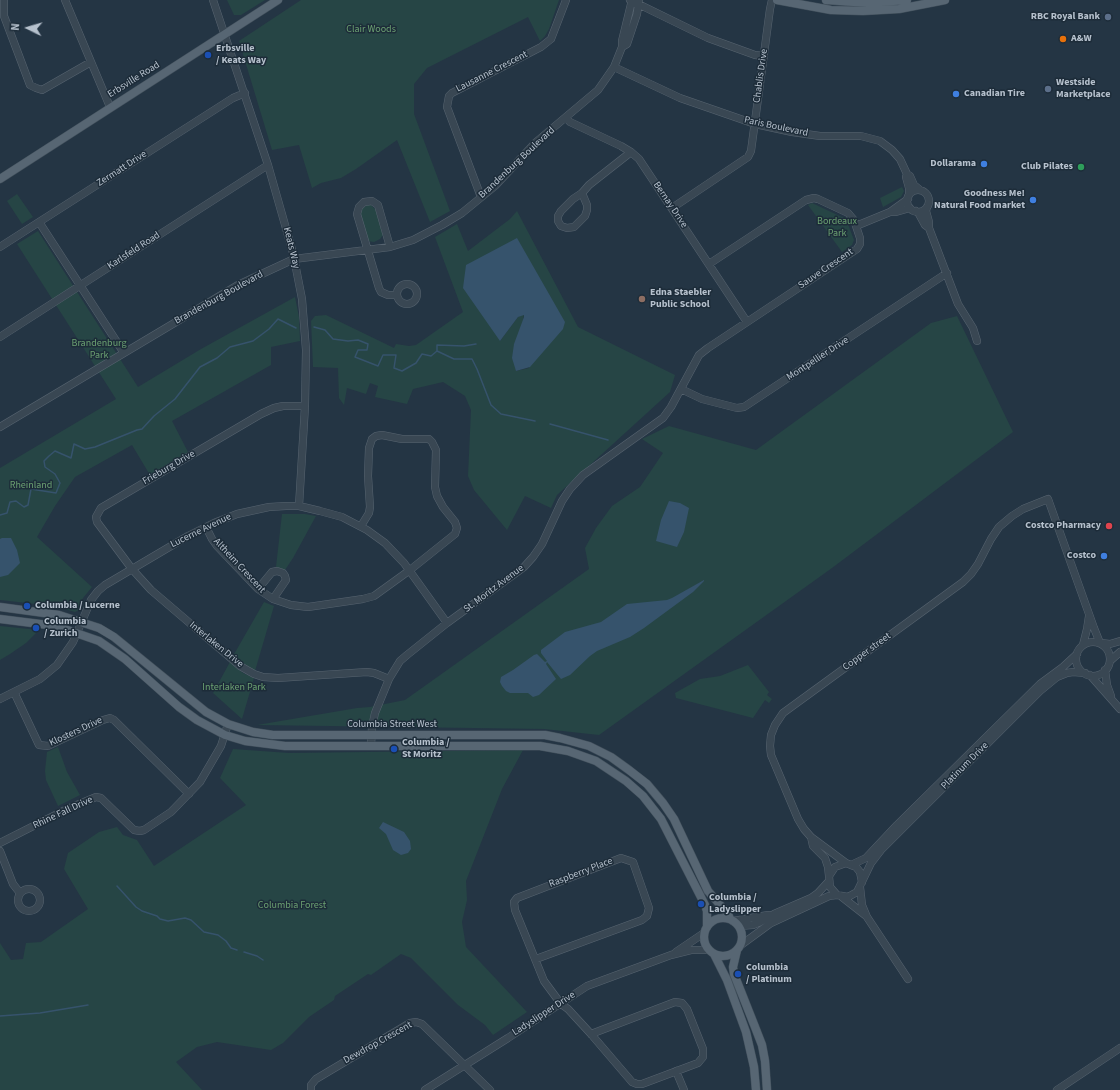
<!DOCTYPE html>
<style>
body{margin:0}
#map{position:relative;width:1120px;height:1090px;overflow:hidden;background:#243544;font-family:"Source Sans 3",sans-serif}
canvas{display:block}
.north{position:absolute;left:8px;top:8px;width:40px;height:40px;-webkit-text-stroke:3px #1d2c39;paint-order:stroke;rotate:275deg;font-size:11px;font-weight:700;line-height:16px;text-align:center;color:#b6c1cd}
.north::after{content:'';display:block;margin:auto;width:14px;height:18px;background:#b6c1cd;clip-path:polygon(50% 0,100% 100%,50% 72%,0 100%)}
</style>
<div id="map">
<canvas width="1120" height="1090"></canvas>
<div class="north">N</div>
</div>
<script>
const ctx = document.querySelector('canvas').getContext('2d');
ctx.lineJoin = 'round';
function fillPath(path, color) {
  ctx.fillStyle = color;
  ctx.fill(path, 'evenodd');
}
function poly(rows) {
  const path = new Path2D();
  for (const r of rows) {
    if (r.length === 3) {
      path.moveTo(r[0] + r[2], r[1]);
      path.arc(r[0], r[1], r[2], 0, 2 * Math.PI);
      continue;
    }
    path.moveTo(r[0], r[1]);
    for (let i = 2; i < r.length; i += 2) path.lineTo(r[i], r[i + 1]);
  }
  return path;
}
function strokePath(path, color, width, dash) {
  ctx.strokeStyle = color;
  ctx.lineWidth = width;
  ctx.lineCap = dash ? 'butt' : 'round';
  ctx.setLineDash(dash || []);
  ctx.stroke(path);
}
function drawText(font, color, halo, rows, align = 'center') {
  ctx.font = font + ' "Source Sans 3",sans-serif';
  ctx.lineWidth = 3;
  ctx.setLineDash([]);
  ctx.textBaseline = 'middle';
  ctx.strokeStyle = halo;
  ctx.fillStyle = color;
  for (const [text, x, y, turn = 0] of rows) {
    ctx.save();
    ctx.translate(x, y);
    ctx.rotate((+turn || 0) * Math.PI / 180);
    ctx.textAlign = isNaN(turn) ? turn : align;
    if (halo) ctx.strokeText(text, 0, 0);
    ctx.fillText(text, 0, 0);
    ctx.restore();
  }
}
fillPath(poly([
 [227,0,265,0,241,15,234,15],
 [301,0,559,0,549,29,545,36,540,41,528,17,427,68,414,84,414,114,450,211,430,222,397,140,356,169,341,178,321,183,312,188,299,145,272,150,239,41],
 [902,187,904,191,901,197,883,207,880,198],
 [17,194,33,217,22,224,7,201],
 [812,203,846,219,854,240,852,245,842,252,808,205],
 [367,205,371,205,376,210,383,235,380,239,374,242,368,241,360,214,361,210],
 [517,211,578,327,675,375,670,392,557,495,551,508,525,496,507,530,474,490,468,476,471,410,465,396,443,382,413,389,407,404,375,397,378,386,370,383,366,394,347,388,344,405,339,398,338,368,313,367,311,321,315,316,326,315,394,348,396,344,409,346,416,345,463,312,435,237,457,224,468,251,510,219],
 [517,238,529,368,516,371,524,314,518,317,500,341],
 [38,231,138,387,201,349,295,297,299,317,300,341,271,347,271,365,172,421,188,452,150,475,132,445,75,477,55,506,37,537,92,587,83,598,79,610,75,612,54,606,0,600,0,468,116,399,17,244],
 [957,316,1013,432,832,568,599,735,544,729,257,725,357,708,370,707,405,700,589,569,585,548,596,528,612,506,640,487,663,453,642,439,669,426,756,450,931,323],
 [282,514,305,514,316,516,293,558,285,570,276,567],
 [264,602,274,606,255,671,244,665,233,656],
 [0,626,39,630,26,643,10,654,0,660],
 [230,662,243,673,254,678,242,719,213,693],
 [748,665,769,692,767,695,772,699,769,703,765,700,753,718,676,698,675,693,700,679,720,676],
 [58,747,67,772,80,795,58,806,46,780,45,771,47,752],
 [233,749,289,753,523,750,502,789,466,881,467,900,462,922,466,947,527,1012,493,1035,485,1025,458,1005,411,958,401,954,371,975,368,974,335,996,334,1000,309,1017,283,1043,271,1050,217,1042,197,1047,176,1062,202,1090,0,1090,0,943,11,960,23,959,26,943,41,942,88,909,64,869,68,853,99,832,117,827,123,835,137,840,154,866,246,805,220,778]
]), '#264545');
fillPath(poly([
 [517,238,565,322,563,329,530,367,516,371,512,358,514,344,524,317,524,315,518,317,500,341,463,288,466,265],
 [669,501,680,503,689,508,684,532,677,547,656,541,661,520],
 [2,538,11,538,17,550,20,563,8,575,0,577,0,539],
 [704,580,704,581,693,592,644,628,630,637,597,651,590,656,570,675,561,679,547,662,546,664,556,679,539,695,533,697,528,693,510,693,506,691,502,686,500,682,501,677,513,670,534,655,537,654,545,662,547,661,541,653,541,650,565,632,601,622,627,604,667,600,672,598],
 [383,822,404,832,410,841,411,849,408,853,401,855,393,850,386,834,379,828]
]), '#36536c');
strokePath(poly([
 [314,327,325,330,333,339,348,341,358,340,368,344,367,350,358,350,355,357,378,366,383,355,396,355,394,368,402,371,416,363,422,354,431,356,437,351,437,345,464,346,476,344],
 [437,351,454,359,472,359,477,369,491,405,501,414,535,421],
 [550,424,608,440],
 [0,515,7,513,10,502,16,501,24,507,28,505,31,489,56,493,60,483,55,474,45,467,44,461,49,456,55,451,71,458,74,444,85,449,95,447,137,430,142,429,154,416,175,399,200,367,217,358,230,347,253,341,269,329,278,319,296,328],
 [117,886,136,907,142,911,157,916,160,919,168,921,185,918,191,920,204,932,218,935,226,941,231,948,237,950],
 [244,952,257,956,263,960],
 [0,1016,40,1013,88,1005]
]), '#36536c', 1.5);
const minor = poly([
 [4,0,4,16,30,85,36,88,42,90,91,62],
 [65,0,110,107],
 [213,0,268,165,293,253,302,299,306,350,305,406,299,506],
 [630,0,708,38,755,55,764,56],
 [622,47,627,44,637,14,639,0],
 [614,67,680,98,755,124,792,132,820,136,861,136,880,141,892,150,900,159,907,174,906,177,909,188,909,195],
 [566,118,570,122,621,146,631,152,639,159,747,322],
 [907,174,910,176,914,185,920,190],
 [918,201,11],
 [582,193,587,205,587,210,585,216,574,227,567,228,561,226,558,221,558,216,561,211,573,199,582,193,589,185,631,152],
 [481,197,447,107,449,96,452,93,541,47,551,39,566,0],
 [927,207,926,211,929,222,929,228,958,304,973,328,977,341],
 [672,208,748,157,751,151,770,9,772,0],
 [916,211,919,214,925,225,929,228],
 [891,212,896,212,910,208],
 [39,222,124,353],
 [856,226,890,212,908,199],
 [0,247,233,98,245,93],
 [390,247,378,205,372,201,364,202,359,207,357,214,379,288,381,292,388,295,397,295],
 [407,294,10],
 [0,337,268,165],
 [681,389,702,399,737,408,744,407,947,273],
 [305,406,283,406,274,408,261,414,101,508,96,517,97,522,132,569,151,590,240,666,254,674,263,677,278,678,367,672,374,673,389,679],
 [0,427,238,285,294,259,390,247,413,240,442,225,462,213,495,186,535,143,598,90,614,67,622,47,622,41,632,0],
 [206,527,212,539,217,546,258,589,273,599,291,605,308,607,363,599,374,596,410,570,455,534,457,528,455,522,443,507,437,496,435,487,436,450,432,442,429,439,402,439,382,435,376,436,372,439,369,448,368,476,370,507,369,513,361,526],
 [258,589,272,572,277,571,283,573,285,576,286,580,273,599],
 [1093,659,17],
 [1101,643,1110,644,1120,641],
 [1083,645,1087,629,1089,616],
 [1110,661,1120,652],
 [1105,670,1107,685,1111,696],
 [1090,675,1120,709],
 [14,692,39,745,48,746,103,720,110,718,114,720,189,794],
 [0,699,40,679,57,665,73,642,91,600,98,591,105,585,188,536,214,523,237,514,269,507,286,506,299,506,320,511,342,517,367,530,385,543,404,563,447,623],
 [371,746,372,727,375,713,389,679,400,661,407,655,447,623,524,567,533,557,542,544,562,501,570,489,583,475,663,418,671,407,699,355,708,348,857,249,860,244,860,238,854,220,848,213,818,199,814,198,806,200,709,264],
 [811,837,813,846,825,858,828,867,829,876],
 [0,843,65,810,96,797,101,798,134,830,140,831,144,830,171,812,200,782,221,746,228,724],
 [0,851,13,884,20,893],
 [846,863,811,837,804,829,798,819,771,755,770,746,771,735,775,725,783,713,963,582,971,574,978,564,991,539,999,527,1012,516,1023,509,1048,499,1094,628,1100,643],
 [851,865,866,858,897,825,1040,684,1063,667,1077,654],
 [862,882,860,872,856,867,846,863,835,867,829,876,830,887,837,895,848,897,857,892,871,863,881,850,1040,691,1057,677,1067,673,1073,672,1085,673],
 [860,887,862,905,867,917,908,979],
 [29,900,11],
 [842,897,865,915],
 [733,921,768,915],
 [739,926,753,925,760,922,774,914,811,898,818,893,829,881],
 [741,945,771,923,829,896,837,895],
 [676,952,704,933],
 [536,959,642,920,647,916,649,908,633,862,621,858,517,898,514,902,515,910,544,981,561,1004,568,1009,591,1034,632,1082,637,1084,642,1084,698,1063,703,1057,703,1049,687,1009,682,1003,675,1002,591,1034],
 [676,1071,684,1090],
 [311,1090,311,1085,316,1079,410,1023,416,1022,422,1024,490,1090],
 [425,1090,508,1038,587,986,671,955,691,950,709,950],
 [1057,1090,1120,1048]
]);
const major = poly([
 [777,0,831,10,863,11,899,9,945,0],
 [826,0,867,3,907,0],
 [0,179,278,0],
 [0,607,59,615,99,628,114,637,206,712,228,724,253,732,273,735,545,735,560,738,589,746,611,757,629,770,647,784,663,803,674,819,708,891,728,914,730,919],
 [0,619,56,626,99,641,125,659,179,707,197,720,225,735,245,741,285,746,540,746,568,751,596,761,626,781,643,796,661,819,705,905,707,911,707,927],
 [723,937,19],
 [737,950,733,967,734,974,755,1027,762,1045,765,1061,767,1090],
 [714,954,727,980,746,1032,754,1067,756,1090]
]);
strokePath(minor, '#576470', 8);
strokePath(major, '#42505c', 9);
strokePath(minor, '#394753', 7);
strokePath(major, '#576673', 8);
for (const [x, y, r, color] of [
 [1108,17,4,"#5c6f8a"],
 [1063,39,4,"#e8710a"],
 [208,55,4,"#1a4fb4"],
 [1048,89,4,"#5c6f8a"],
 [956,94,4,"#3f7fe0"],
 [984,164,4,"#3f7fe0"],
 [1081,167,4,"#2e9e5b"],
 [1033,200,4,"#3f7fe0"],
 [642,299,4,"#8d6e63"],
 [1109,526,4,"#e0444e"],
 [1104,556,4,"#3f7fe0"],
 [27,606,4,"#1a4fb4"],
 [36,628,4,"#1a4fb4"],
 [394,749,4,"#1a4fb4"],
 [701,904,4,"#1a4fb4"],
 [738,974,4,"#1a4fb4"]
]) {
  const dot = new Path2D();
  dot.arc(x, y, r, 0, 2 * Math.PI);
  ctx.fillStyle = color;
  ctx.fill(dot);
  strokePath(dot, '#1d2c39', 1.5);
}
drawText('bold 10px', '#b6c1cd', '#1d2c39', [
 ["RBC Royal Bank",1100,17,"right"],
 ["A&W",1071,39],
 ["Erbsville",216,49],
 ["/ Keats Way",216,61],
 ["Westside",1056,83],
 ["Marketplace",1056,95],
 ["Canadian Tire",964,94],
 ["Dollarama",976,164,"right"],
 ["Club Pilates",1073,167,"right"],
 ["Goodness Me!",1025,194,"right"],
 ["Natural Food market",1025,206,"right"],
 ["Edna Staebler",650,293],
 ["Public School",650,305],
 ["Costco Pharmacy",1101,526,"right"],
 ["Costco",1096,556,"right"],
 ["Columbia / Lucerne",35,606],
 ["Columbia",44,622],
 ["/ Zurich",44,634],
 ["Columbia /",402,743],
 ["St Moritz",402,755],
 ["Columbia /",709,898],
 ["Ladyslipper",709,910],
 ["Columbia",746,968],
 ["/ Platinum",746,980]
], 'left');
drawText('10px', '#6ba071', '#1d2c39', [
 ["Clair Woods",371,30],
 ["Bordeaux",837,222],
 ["Park",837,234],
 ["Brandenburg",99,344],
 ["Park",99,356],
 ["Rheinland",31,486],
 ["Interlaken Park",234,688],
 ["Columbia Forest",292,906]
]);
drawText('10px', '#b6c1cd', '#1d2c39', [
 ["Lausanne Crescent",492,72,-27],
 ["Chablis Drive",761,76,-82],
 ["Erbsville Road",134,80,-32],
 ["Paris Boulevard",776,127,12],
 ["Brandenburg Boulevard",517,163,-43],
 ["Zermatt Drive",122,169,-33],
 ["Bernay Drive",670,205,56],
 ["Keats Way",291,248,76],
 ["Karlsfeld Road",134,251,-33],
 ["Sauve Crescent",826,269,-34],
 ["Brandenburg Boulevard",219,298,-29],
 ["Montpellier Drive",818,359,-33],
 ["Frieburg Drive",169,468,-30],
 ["Lucerne Avenue",201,531,-26],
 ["Altheim Crescent",239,566,47],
 ["St. Moritz Avenue",494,589,-37],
 ["Interlaken Drive",216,645,39],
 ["Copper street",867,652,-36],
 ["Columbia Street West",392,725],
 ["Klosters Drive",76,732,-25],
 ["Platinum Drive",965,766,-45],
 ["Rhine Fall Drive",63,813,-25],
 ["Raspberry Place",581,873,-21],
 ["Ladyslipper Drive",544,1014,-33],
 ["Dewdrop Crescent",378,1043,-29]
]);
</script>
